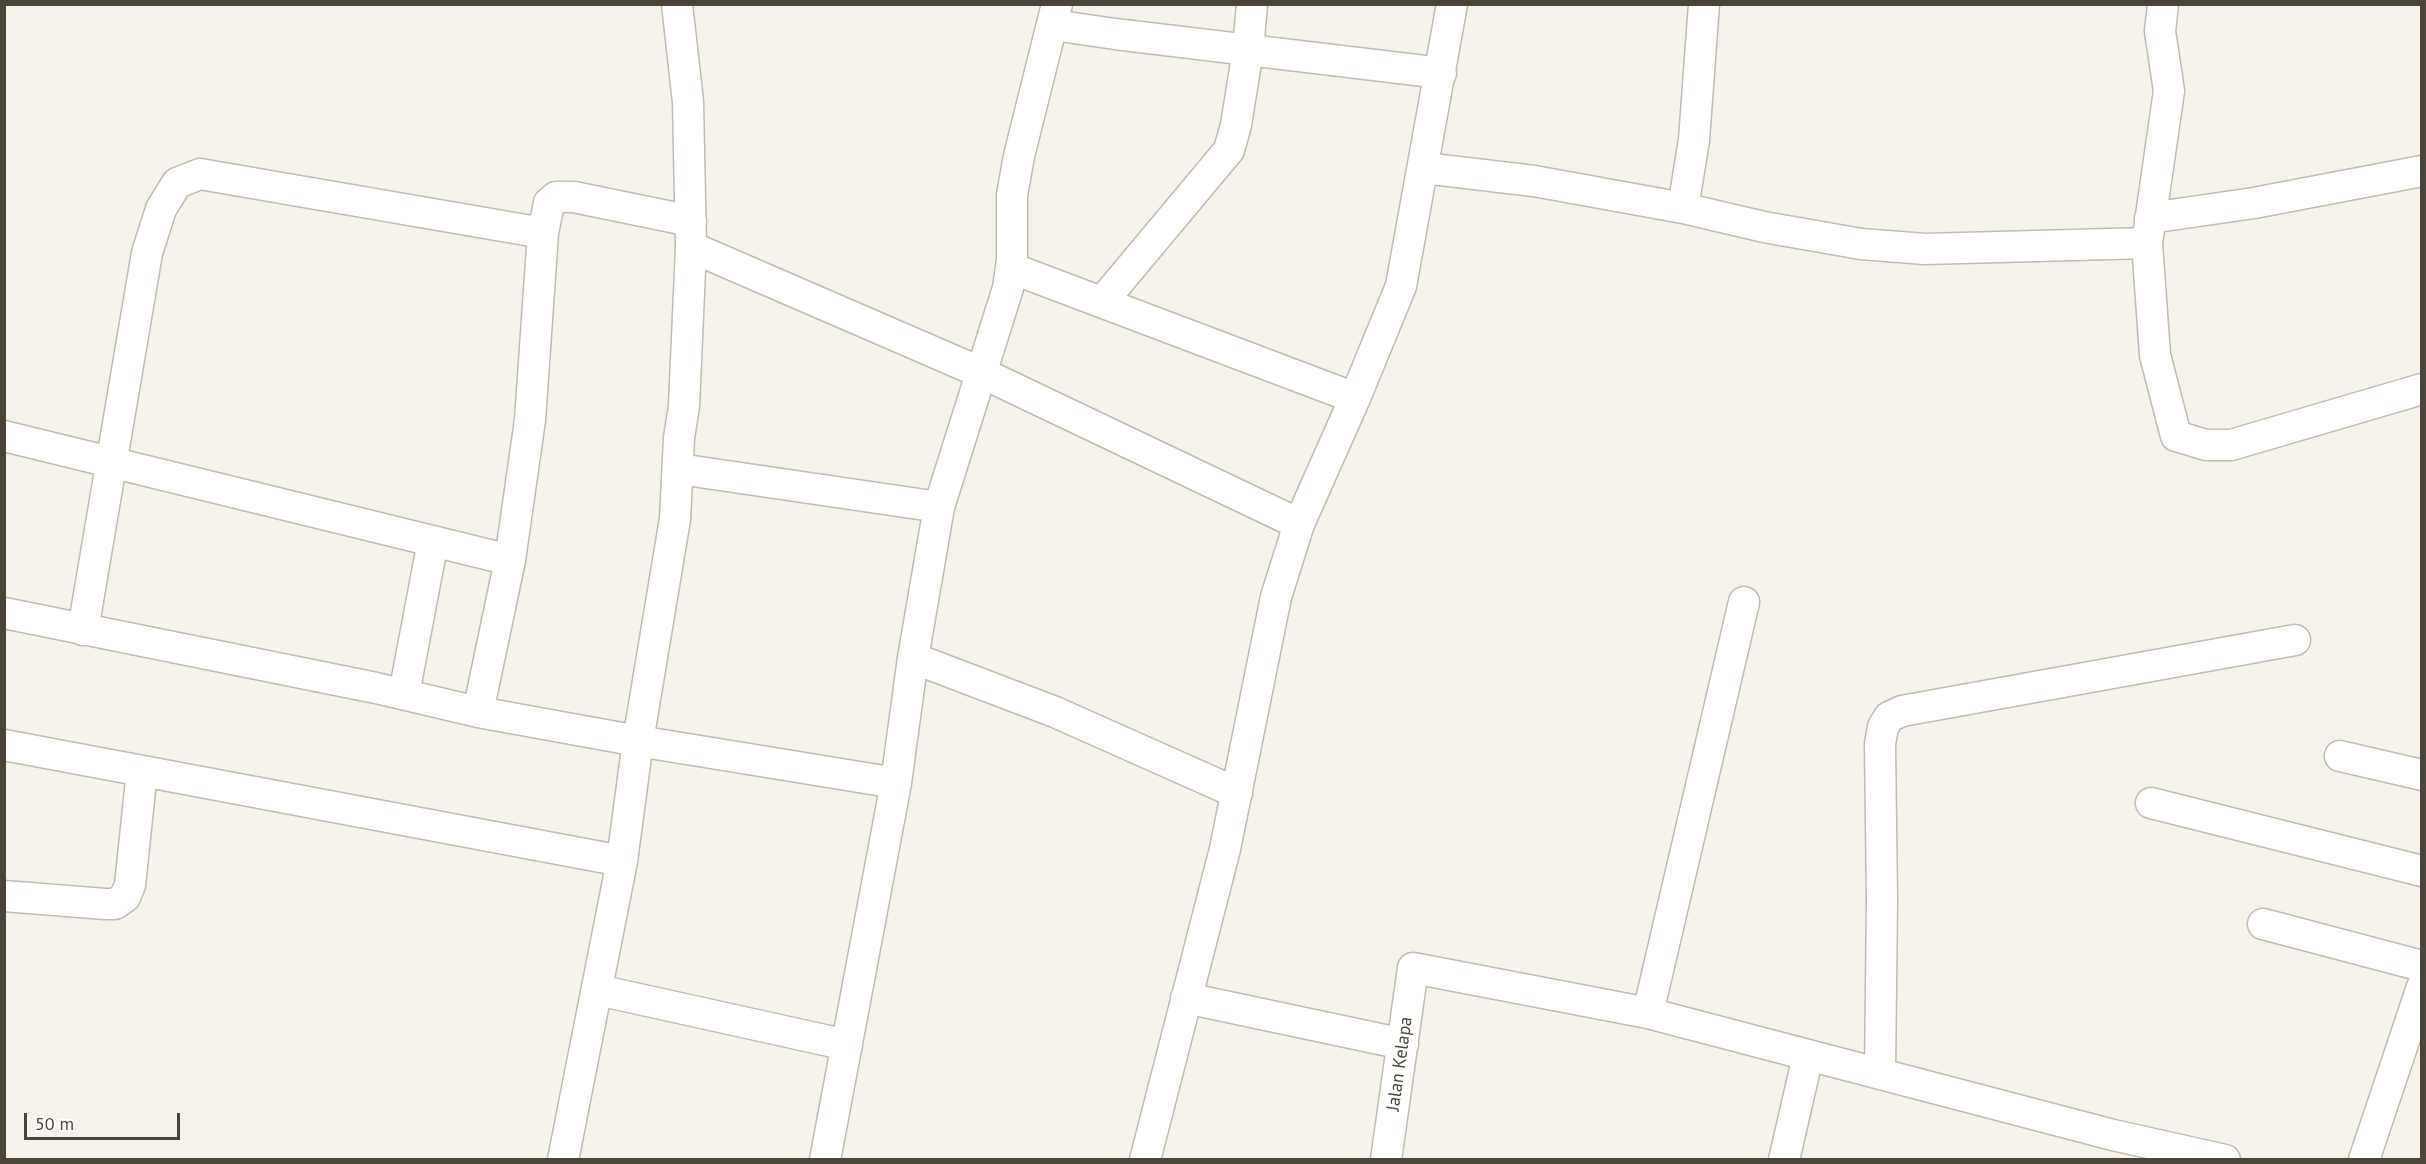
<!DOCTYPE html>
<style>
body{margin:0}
#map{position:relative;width:2426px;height:1164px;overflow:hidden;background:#f6f3ec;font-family:"PT Sans",sans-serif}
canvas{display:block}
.frame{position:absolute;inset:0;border:6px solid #4b4439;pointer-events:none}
.scale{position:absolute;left:24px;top:1113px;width:156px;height:27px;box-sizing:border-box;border:3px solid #4b4439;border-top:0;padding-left:8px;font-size:18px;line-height:21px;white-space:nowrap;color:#4b4439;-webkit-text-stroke:4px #fff;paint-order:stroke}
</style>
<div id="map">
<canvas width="2426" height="1164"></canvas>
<div class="frame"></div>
<div class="scale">50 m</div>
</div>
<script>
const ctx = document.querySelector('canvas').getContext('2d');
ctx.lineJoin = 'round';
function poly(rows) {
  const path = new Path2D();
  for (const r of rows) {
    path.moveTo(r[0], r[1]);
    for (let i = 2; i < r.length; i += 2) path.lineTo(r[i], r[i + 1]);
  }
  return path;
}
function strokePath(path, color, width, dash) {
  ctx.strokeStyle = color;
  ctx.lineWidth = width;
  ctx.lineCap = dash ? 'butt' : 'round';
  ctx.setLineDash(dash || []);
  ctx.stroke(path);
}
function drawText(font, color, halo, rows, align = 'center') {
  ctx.font = font + ' "PT Sans",sans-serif';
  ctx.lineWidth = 5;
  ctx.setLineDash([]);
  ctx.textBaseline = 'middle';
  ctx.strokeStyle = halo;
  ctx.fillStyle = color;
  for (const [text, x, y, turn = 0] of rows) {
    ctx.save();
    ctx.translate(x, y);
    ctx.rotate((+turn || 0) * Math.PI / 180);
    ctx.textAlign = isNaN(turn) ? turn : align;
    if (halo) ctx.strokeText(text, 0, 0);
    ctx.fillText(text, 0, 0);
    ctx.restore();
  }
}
const minor = poly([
 [2163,4,2160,31,2169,91,2147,243,2155,355,2176,436,2206,445,2231,445,2422,389],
 [1053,25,1115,34,1441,73],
 [1424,168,1534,181,1683,208,1764,227,1861,244,1925,249,2147,243],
 [1683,208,1694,140,1704,4],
 [2150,218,2254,203,2422,171],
 [691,247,982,373,1299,524],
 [1011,268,1355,398],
 [1102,302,1229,150,1236,125,1248,50,1252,4],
 [4,436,510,560],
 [679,469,939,507],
 [4,613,376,688,478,712,638,741,896,783],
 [83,630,147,253,161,209,177,183,200,174,543,233],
 [913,658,1055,712,1237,793],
 [404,694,433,541],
 [478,712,510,560,530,420,543,233,549,203,556,197,574,197,691,221],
 [4,745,622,861],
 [2340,756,2422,775],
 [2151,803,2422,871],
 [4,896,105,904,115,904,125,897,130,885,142,771],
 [2263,924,2422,966],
 [598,990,847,1045],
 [1186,998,1403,1044],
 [1648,1013,1744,602],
 [1880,1074,1882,900,1880,744,1883,727,1889,717,1902,711,2295,640],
 [563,1160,622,861,638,741,675,519,679,438,684,406,691,247,688,102,677,4],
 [825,1160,896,783,913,658,939,507,1008,288,1012,260,1012,195,1019,156,1057,4],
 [1145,1160,1225,849,1276,597,1299,524,1355,398,1401,286,1452,4],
 [1386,1160,1413,968,1648,1013,2113,1135,2225,1160],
 [1784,1160,1808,1056],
 [2364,1160,2422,987]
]);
strokePath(minor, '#c2bbae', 33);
strokePath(minor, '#fff', 30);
drawText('18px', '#4b4439', '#fff', [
 ["Jalan Kelapa",1400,1064,-82]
]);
</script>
